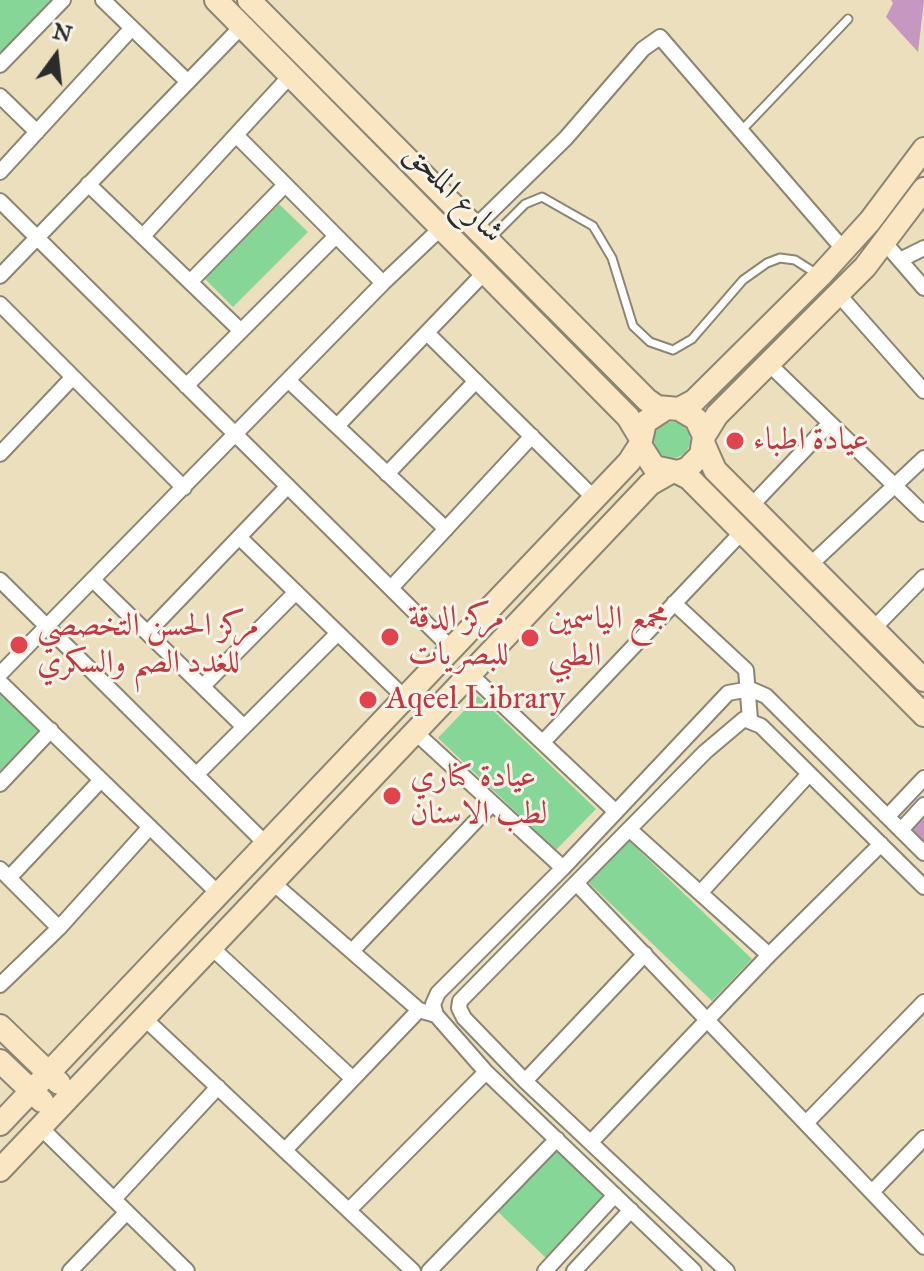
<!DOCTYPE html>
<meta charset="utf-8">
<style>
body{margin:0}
#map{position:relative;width:924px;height:1271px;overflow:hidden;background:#ebdfbe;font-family:"IM FELL Great Primer",serif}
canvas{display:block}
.north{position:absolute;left:16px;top:16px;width:80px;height:80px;-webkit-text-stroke:6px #f7f3e8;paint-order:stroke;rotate:15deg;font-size:22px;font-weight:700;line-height:32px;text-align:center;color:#2b2b2b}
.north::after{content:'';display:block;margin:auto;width:28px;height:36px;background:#2b2b2b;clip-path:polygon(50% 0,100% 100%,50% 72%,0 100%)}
</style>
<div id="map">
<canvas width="924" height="1271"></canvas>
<div class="north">N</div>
</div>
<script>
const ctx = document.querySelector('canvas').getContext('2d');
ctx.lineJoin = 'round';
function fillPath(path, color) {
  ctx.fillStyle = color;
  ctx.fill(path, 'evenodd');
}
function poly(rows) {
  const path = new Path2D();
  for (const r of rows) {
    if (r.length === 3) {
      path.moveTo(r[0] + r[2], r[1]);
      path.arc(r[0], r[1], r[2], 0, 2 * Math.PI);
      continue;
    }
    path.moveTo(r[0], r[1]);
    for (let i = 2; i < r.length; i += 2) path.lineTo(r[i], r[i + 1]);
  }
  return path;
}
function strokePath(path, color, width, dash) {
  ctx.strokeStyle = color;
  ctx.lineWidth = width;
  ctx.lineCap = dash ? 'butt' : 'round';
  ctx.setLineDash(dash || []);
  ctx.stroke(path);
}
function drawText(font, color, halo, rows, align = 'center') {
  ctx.font = font + ' "IM FELL Great Primer",Amiri,serif';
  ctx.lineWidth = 6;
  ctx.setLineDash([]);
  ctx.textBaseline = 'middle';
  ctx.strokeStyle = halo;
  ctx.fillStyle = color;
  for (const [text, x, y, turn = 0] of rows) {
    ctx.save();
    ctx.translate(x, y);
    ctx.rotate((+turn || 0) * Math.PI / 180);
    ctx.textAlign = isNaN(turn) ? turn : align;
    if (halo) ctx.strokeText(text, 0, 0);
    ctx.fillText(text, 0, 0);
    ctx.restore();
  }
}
fillPath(poly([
 [0,0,55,0,0,56],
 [279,204,308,232,233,307,205,279],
 [672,440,18],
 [0,692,41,729,0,773],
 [478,696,596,809,556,850,438,738],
 [626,838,752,959,712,1001,586,880],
 [555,1149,605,1195,546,1258,497,1211]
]), '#86d797');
fillPath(poly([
 [891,0,924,0,918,52,886,17,893,3],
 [924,815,924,844,909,830]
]), '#c698c1');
const lane = poly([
 [741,131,848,19],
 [490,239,525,204,542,197,593,226,612,258,633,326,650,342,673,350,692,339,743,280,767,263,780,258,795,260,817,274]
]);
const street = poly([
 [103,0,188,82],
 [0,65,63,0],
 [0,96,37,132],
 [236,135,383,283],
 [0,172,132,28],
 [88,184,241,331],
 [0,201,452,649],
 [475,227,566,138,643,49,660,37,844,250],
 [143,236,291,75],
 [885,243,924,288],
 [900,260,924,248],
 [0,276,242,26],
 [190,282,285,185],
 [839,295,924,391],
 [0,304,184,488],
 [427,333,595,499],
 [770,365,924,514],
 [289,381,446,529],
 [186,386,336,236],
 [337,426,485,272],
 [0,454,73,377],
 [387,474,476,381],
 [752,505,830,423],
 [239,537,405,698],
 [810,565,924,458],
 [0,580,266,844],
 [93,580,244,727],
 [391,588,532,436],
 [674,603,746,670,750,719],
 [873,629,924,577],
 [148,632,288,486],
 [0,674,383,283,441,228],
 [470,674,616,812],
 [0,682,219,894],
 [203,686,296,592],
 [415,732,563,868],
 [543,742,742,532],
 [196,775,338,633],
 [0,784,51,730],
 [888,816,924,778],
 [629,829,769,955],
 [901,830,924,805],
 [0,869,59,928],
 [9,878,101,780],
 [272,882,419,1010,436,1015,486,1072,694,1271],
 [576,883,924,1247],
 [702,891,809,774],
 [211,947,353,1079],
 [352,951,492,804],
 [0,985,59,928,150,827],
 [436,1015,433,1004,438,993,563,868,728,693,750,689,766,696,924,853],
 [144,1018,413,1271],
 [525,1081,645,954],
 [806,1123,924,1002],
 [40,1127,187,1271],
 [591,1142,769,955,881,844],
 [285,1150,419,1010],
 [872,1192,924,1138],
 [114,1199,218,1087],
 [349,1210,486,1072],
 [70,1271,127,1212],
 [429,1271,557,1139],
 [545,1271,615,1195],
 [574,1271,631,1210],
 [727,1271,525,1081,464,1018,459,1008,460,1001,705,752,744,719,761,726,924,887]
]);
const secondary = poly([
 [216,0,628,417,640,437],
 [249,0,647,400,657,407,679,409,696,419,704,436,701,455,687,469,677,472,654,467,640,445,645,422,665,409],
 [679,409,694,401,820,276,870,221,924,149],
 [704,436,717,415,865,267,924,189],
 [704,445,715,470,924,680],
 [677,472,689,478,924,715],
 [0,1026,59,1083],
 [0,1061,42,1101],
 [0,1124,629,462,640,445],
 [0,1170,650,484,671,472]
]);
strokePath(lane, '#8b8574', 11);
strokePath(street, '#8b8574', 18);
strokePath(secondary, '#8b8574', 26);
strokePath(lane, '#fff', 7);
strokePath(street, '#fff', 14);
strokePath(secondary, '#fbe6c3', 22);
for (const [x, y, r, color] of [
 [735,441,10,"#e0444e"],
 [390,637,10,"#e0444e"],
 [530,638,10,"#e0444e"],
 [19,645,10,"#e0444e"],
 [368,700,10,"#e0444e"],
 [392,796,10,"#e0444e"]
]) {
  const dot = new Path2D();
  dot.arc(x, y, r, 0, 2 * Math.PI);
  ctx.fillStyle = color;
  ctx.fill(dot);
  strokePath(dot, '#f7f3e8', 3);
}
drawText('32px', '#2b2b2b', '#f7f3e8', [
 ["شارع الملحق",453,194,45]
]);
drawText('32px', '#be3a42', '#f7f3e8', [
 ["عيادة اطباء",753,441],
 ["مركز الدقة",408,619],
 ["للبصريات",408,656],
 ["مجمع الياسمين",548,620],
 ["الطبي",548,657],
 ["مركز الحسن التخصصي",37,627],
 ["للغدد الصم والسكري",37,664],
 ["Aqeel Library",386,700],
 ["عيادة كناري",410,778],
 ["لطب الاسنان",410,815]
], 'left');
</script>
